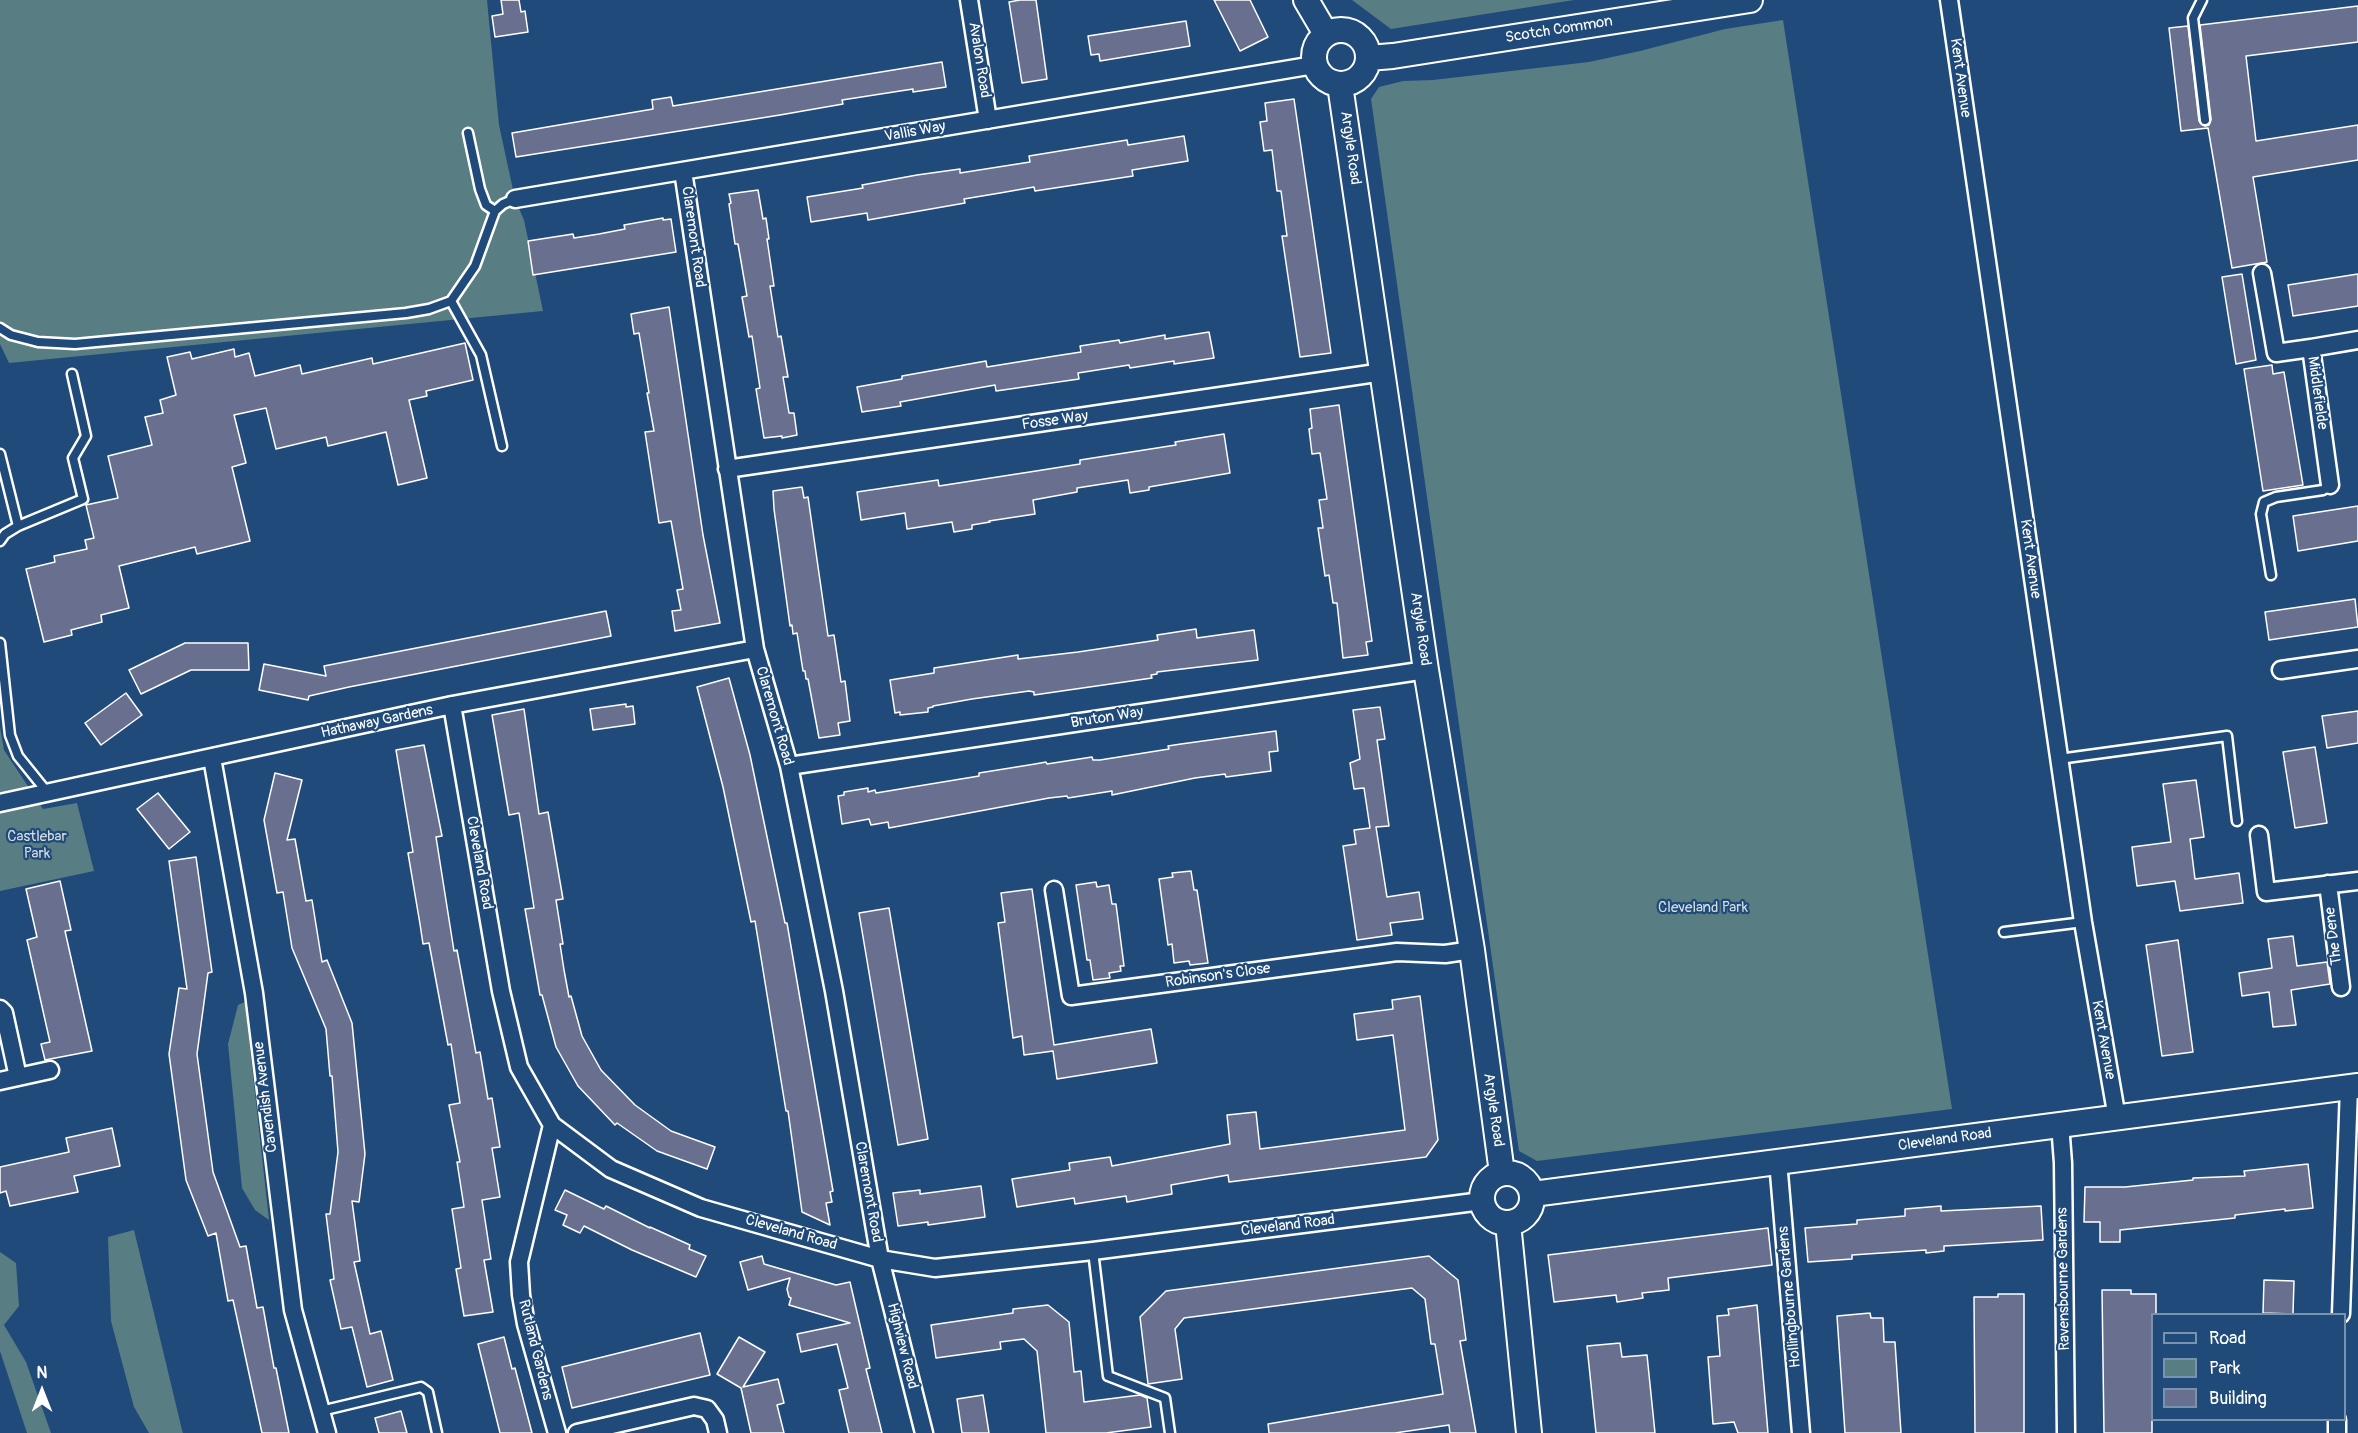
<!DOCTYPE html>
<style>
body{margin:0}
#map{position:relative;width:2358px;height:1433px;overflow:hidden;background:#1f4a7a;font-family:Pangolin,sans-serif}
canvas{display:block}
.legend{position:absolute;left:2151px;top:1313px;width:195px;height:108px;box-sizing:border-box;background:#1f4a7a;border:2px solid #7992af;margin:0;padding:8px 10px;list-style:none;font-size:18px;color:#fff}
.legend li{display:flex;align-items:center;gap:12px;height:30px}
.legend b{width:30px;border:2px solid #7992af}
.north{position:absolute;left:12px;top:1361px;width:60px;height:60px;-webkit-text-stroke:4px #1f4a7a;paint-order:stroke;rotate:0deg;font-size:16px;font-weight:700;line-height:24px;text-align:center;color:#fff}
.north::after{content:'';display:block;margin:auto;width:21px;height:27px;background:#fff;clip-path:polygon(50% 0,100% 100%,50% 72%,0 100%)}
</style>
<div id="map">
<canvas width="2358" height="1433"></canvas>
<ul class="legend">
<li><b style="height:8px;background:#1f4a7a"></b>Road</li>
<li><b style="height:16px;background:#587d83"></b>Park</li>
<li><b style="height:16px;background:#69708f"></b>Building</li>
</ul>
<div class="north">N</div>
</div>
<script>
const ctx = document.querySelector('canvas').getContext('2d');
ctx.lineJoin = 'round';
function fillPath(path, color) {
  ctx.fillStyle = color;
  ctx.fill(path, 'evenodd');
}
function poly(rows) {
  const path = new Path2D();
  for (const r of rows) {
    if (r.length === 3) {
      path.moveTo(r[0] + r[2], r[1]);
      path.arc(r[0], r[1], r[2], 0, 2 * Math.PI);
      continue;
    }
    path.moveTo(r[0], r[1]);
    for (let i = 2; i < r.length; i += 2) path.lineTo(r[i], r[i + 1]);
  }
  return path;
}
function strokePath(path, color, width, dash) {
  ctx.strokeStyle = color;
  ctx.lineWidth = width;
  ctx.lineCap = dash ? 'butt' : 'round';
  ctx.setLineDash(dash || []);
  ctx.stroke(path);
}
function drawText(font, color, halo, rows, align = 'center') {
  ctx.font = font + ' Pangolin,sans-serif';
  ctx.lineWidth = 4.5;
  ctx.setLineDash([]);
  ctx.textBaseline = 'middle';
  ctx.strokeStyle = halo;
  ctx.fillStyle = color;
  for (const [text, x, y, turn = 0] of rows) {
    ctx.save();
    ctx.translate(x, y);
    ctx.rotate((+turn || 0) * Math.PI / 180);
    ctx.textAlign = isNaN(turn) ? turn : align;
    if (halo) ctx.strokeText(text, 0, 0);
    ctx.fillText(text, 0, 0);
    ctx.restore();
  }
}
fillPath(poly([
 [0,0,487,0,499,125,515,199,524,220,543,311,9,363,0,344],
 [1352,0,1574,0,1391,29],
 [1783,20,1952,1109,1537,1161,1519,1151,1371,99,1379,87,1403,81,1433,80,1589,62,1640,51,1725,29],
 [0,727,4,750,43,809,77,803,94,871,0,891],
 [245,1002,269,1220,255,1210,242,1188,228,1044,238,1005],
 [134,1230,182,1430,183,1433,149,1433,134,1407,111,1321,108,1237],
 [0,1252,16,1263,19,1306,4,1325,26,1362,51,1433,27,1433,0,1351]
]), '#587d83');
const building = poly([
 [501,0,519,0,521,12,525,11,528,32,495,37,492,16,503,14,501,0],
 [1020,0,1036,0,1047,79,1022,83,1009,2,1020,0],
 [1214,0,1250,0,1268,37,1240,51,1214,0],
 [2358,6,2358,42,2246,56,2256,141,2358,125,2358,160,2253,177,2267,262,2232,268,2208,128,2181,131,2169,28,2188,26,2199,121,2205,126,2209,125,2211,119,2200,25,2358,6],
 [1186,21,1190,46,1100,61,1099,54,1091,55,1088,36,1186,21],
 [942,62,946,87,913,92,913,89,842,100,843,104,780,115,516,157,512,133,653,109,652,100,671,97,673,106,942,62],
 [1294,99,1331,353,1300,357,1282,236,1287,236,1281,191,1277,191,1272,150,1264,151,1260,122,1267,121,1265,103,1294,99],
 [1184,136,1188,161,1132,170,1133,176,1035,191,1034,187,1000,193,964,199,965,203,868,220,867,213,811,222,807,197,863,188,862,185,917,175,960,169,960,173,1030,162,1029,156,1127,140,1128,145,1184,136],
 [758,190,763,219,766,218,769,239,767,239,774,286,770,286,778,337,781,336,788,377,783,377,789,413,794,413,797,435,782,438,782,436,764,438,756,389,760,388,752,336,749,337,742,297,747,296,738,244,735,244,729,204,731,203,729,194,758,190],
 [663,218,663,220,671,219,676,252,533,275,528,241,573,234,574,238,599,234,625,229,624,225,663,218],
 [2242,274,2256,360,2236,364,2222,277,2242,274],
 [2358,274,2358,306,2293,316,2288,285,2358,274],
 [669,307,703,535,720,623,675,631,672,611,681,610,677,590,683,589,671,521,659,523,645,432,654,431,647,393,649,393,639,333,634,334,631,314,669,307],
 [1209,332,1214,358,1174,364,1174,361,1130,368,1129,365,1078,373,1079,379,996,391,995,385,900,402,901,406,862,412,857,387,902,379,902,376,986,361,987,367,1055,356,1081,352,1080,346,1119,340,1120,343,1165,335,1165,339,1209,332],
 [465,343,473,380,426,391,427,396,409,400,427,478,398,485,386,432,328,446,326,437,276,449,266,408,234,415,246,463,232,467,250,541,197,554,195,547,119,566,129,608,101,615,102,622,71,630,72,635,44,642,26,569,55,562,54,556,87,549,85,540,94,538,86,505,118,498,108,456,152,445,145,417,163,413,160,400,176,395,167,357,190,352,192,359,234,349,235,357,249,353,255,376,300,365,302,374,372,358,373,364,465,343],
 [2272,365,2273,374,2284,372,2303,485,2263,491,2244,369,2272,365],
 [1339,405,1372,641,1366,642,1368,655,1343,658,1337,603,1333,603,1329,575,1325,576,1318,528,1323,528,1319,500,1327,499,1320,453,1312,454,1309,429,1312,428,1310,409,1339,405],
 [1224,434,1230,473,1149,487,1149,490,1130,493,1128,480,1077,488,1077,492,1033,500,1035,514,989,521,990,522,972,525,972,529,954,532,952,522,907,529,905,513,861,520,857,492,938,480,939,486,1036,471,1080,464,1080,460,1176,445,1175,442,1224,434],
 [802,487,804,498,808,497,828,636,834,635,841,682,845,681,850,721,838,723,840,735,819,738,808,679,806,679,805,671,803,671,797,633,793,634,792,625,790,626,774,509,773,491,802,487],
 [2358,506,2358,541,2298,551,2293,516,2358,506],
 [2355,599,2358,627,2269,640,2265,612,2355,599],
 [606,611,611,636,349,687,309,696,308,700,259,690,264,664,326,676,324,666,606,611],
 [1196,629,1197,638,1254,630,1258,660,1157,672,1157,674,1151,675,1152,678,1034,695,1034,692,1029,691,972,699,933,706,933,707,928,708,928,712,900,715,900,712,895,713,890,680,934,673,934,668,1018,655,1018,659,1078,652,1158,640,1157,635,1196,629],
 [185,643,248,643,249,670,191,670,141,694,129,670,185,643],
 [729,678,750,755,785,923,787,923,833,1191,830,1192,832,1202,826,1203,830,1225,802,1212,788,1111,786,1111,755,921,751,922,723,787,697,687,729,678],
 [126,693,142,715,101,745,85,723,126,693],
 [626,704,626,707,633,706,635,724,593,730,590,709,626,704],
 [1380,707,1385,739,1377,740,1389,826,1376,827,1387,897,1419,892,1423,919,1390,923,1392,935,1357,940,1343,846,1356,844,1354,830,1370,828,1364,788,1354,789,1350,763,1360,759,1353,710,1380,707],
 [524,709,539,814,548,812,563,899,556,900,563,944,560,944,564,970,569,997,571,996,582,1036,601,1070,635,1105,671,1131,715,1147,707,1169,657,1151,617,1123,615,1125,578,1086,556,1047,542,995,540,995,525,909,534,908,519,813,509,815,492,715,524,709],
 [2358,711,2358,743,2327,748,2322,716,2358,711],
 [1276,731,1278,751,1269,752,1271,771,1226,777,1225,774,1195,778,1112,795,1112,791,1068,798,1067,796,1049,798,889,828,888,822,871,825,869,819,842,824,838,796,844,795,844,792,868,788,868,792,875,790,876,793,973,777,979,776,979,773,1035,764,1046,762,1047,764,1092,757,1093,760,1100,760,1169,749,1168,746,1181,744,1276,731],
 [424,745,442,836,436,837,454,951,457,950,476,1053,480,1052,488,1099,492,1098,500,1147,492,1148,500,1197,482,1200,491,1259,484,1260,493,1312,464,1316,456,1269,461,1268,452,1209,464,1207,457,1162,460,1162,449,1105,460,1103,451,1044,448,1045,429,943,423,944,420,924,408,853,413,852,396,750,424,745],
 [2315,747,2327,823,2295,828,2283,752,2315,747],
 [275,773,302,780,287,840,295,839,306,901,312,900,322,962,327,960,352,1023,365,1154,359,1202,352,1201,360,1261,354,1262,370,1334,381,1331,393,1380,367,1387,352,1327,341,1329,330,1280,334,1279,326,1214,330,1214,338,1152,332,1076,330,1076,326,1029,292,948,283,892,277,893,264,820,275,773],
 [2196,780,2204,837,2190,839,2195,879,2239,873,2243,903,2180,911,2175,881,2137,886,2132,847,2171,842,2163,784,2196,780],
 [158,793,190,832,169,849,137,809,158,793],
 [196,857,212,972,208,973,197,1054,213,1172,240,1247,246,1246,257,1308,263,1307,274,1368,276,1368,289,1433,262,1433,233,1300,228,1301,216,1233,208,1236,186,1180,169,1054,179,988,187,989,169,861,196,857],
 [1191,871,1194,890,1197,890,1208,963,1190,965,1189,961,1174,963,1172,944,1168,945,1159,879,1173,877,1172,873,1191,871],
 [60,881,71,930,65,931,92,1051,45,1060,41,1044,50,1042,27,940,37,937,26,889,60,881],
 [1096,882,1097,887,1109,885,1112,904,1116,904,1124,966,1120,966,1121,971,1109,973,1110,978,1093,980,1090,960,1087,960,1076,885,1096,882],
 [1032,889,1054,1045,1151,1029,1157,1063,1057,1079,1053,1051,1024,1055,1022,1036,1013,1038,998,923,1005,922,1001,893,1032,889],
 [889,908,928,1139,898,1145,859,913,889,908],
 [2293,936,2297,966,2327,962,2330,984,2291,990,2296,1025,2273,1027,2269,992,2242,996,2239,973,2272,968,2268,939,2293,936],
 [2178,940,2193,1052,2162,1056,2146,945,2178,940],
 [1420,996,1438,1140,1426,1157,1229,1182,1228,1175,1171,1185,1172,1194,1127,1202,1126,1196,1075,1204,1074,1198,1017,1207,1012,1179,1070,1170,1069,1163,1110,1157,1112,1166,1230,1144,1227,1115,1256,1112,1260,1149,1405,1130,1393,1035,1357,1040,1354,1014,1393,1009,1392,1000,1420,996],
 [112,1128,120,1166,74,1176,78,1192,10,1206,6,1191,0,1193,0,1167,69,1152,66,1138,112,1128],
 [2308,1164,2313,1208,2285,1211,2285,1209,2235,1215,2235,1218,2120,1230,2120,1242,2100,1242,2100,1222,2084,1222,2085,1187,2125,1187,2193,1180,2193,1178,2245,1176,2244,1171,2308,1164],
 [981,1186,985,1217,928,1225,928,1222,898,1226,893,1193,920,1190,920,1194,981,1186],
 [565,1190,604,1209,606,1206,650,1228,650,1227,690,1245,689,1249,706,1256,696,1277,632,1250,584,1226,580,1233,563,1225,567,1215,555,1210,565,1190],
 [1941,1206,1941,1211,2041,1206,2043,1240,1944,1246,1944,1251,1926,1253,1926,1250,1852,1255,1852,1259,1808,1262,1805,1228,1857,1224,1857,1220,1905,1216,1905,1209,1941,1206],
 [1768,1228,1772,1265,1668,1278,1669,1290,1642,1293,1643,1298,1617,1302,1616,1295,1554,1302,1548,1255,1768,1228],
 [762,1256,764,1264,836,1285,850,1282,870,1368,866,1369,882,1433,849,1433,839,1390,848,1388,837,1344,801,1352,797,1334,850,1323,789,1305,791,1298,789,1297,787,1289,790,1278,748,1290,740,1262,762,1256],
 [1429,1256,1458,1280,1466,1340,1460,1341,1476,1433,1450,1433,1449,1425,1395,1433,1269,1433,1268,1424,1443,1394,1435,1344,1431,1344,1425,1299,1412,1288,1184,1318,1175,1329,1182,1379,1148,1384,1140,1317,1166,1291,1429,1256],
 [2264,1280,2294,1281,2293,1314,2263,1313,2264,1280],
 [2102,1290,2131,1290,2131,1294,2156,1294,2156,1314,2152,1314,2152,1433,2104,1433,2102,1290],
 [1998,1294,2024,1294,2024,1433,1975,1433,1974,1297,1998,1297,1998,1294],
 [1048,1305,1069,1322,1074,1372,1081,1371,1084,1402,1140,1395,1147,1398,1151,1427,1106,1433,1046,1433,1037,1351,1024,1339,1000,1342,1001,1349,936,1358,931,1325,1013,1313,1013,1309,1048,1305],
 [1757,1305,1768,1433,1738,1433,1734,1422,1713,1424,1708,1357,1720,1356,1717,1316,1729,1315,1728,1309,1757,1305],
 [1870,1313,1871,1318,1883,1318,1884,1342,1895,1342,1901,1433,1845,1433,1837,1316,1870,1313],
 [700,1333,710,1375,572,1408,562,1367,700,1333],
 [504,1337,512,1369,515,1368,532,1433,500,1433,478,1344,504,1337],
 [739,1337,765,1352,743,1387,778,1379,784,1403,777,1405,784,1433,751,1433,741,1388,717,1374,739,1337],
 [1620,1343,1622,1357,1647,1355,1655,1433,1596,1433,1587,1346,1620,1343],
 [983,1395,989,1433,962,1433,957,1399,983,1395],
 [401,1411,407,1433,379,1433,375,1418,401,1411]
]);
fillPath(building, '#69708f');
strokePath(building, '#fff', 1.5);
const lane = poly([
 [2202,0,2193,18,2205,120],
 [468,133,480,189,486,205,495,211],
 [451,301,481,355,502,446],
 [0,328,11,335,38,342,75,344,406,313,429,309,451,301,475,266,495,211,503,204,515,199],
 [0,454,18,526,5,534,0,541],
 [18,526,83,499,73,458,86,436,72,374],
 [2271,575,2261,514,2264,502,2276,497,2323,490,2330,485],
 [0,643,10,735,18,756,47,792],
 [2059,759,2227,736,2237,821],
 [2004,932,2083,922],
 [1093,1251,1108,1376,1165,1398,1170,1433],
 [321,1411,421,1387,428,1392,437,1433]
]);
const street = poly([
 [969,0,988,120],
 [1949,0,2083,922,2117,1118],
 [683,171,755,649,789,766,834,991,880,1259,924,1433],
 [515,199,1314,65],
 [2262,273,2276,353,2311,348],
 [727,469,1383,372],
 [2330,485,2311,348,2358,340],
 [2281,670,2358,659],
 [452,705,501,991,519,1067,552,1125,611,1169,701,1208,880,1259,935,1268,1093,1251,1482,1201],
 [212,758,254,993,293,1310,327,1433],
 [789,766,1426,670],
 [0,803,452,705,755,649],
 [2259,835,2266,892,2358,881],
 [2328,884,2341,987],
 [1054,890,1071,996,1397,952,1445,954,1472,950],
 [0,1009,4,1013,18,1077],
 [0,1081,50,1070],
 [2060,1124,2063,1163,2066,1433],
 [552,1125,519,1262,521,1295,526,1324,557,1433],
 [1778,1161,1801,1433],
 [2341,1314,2349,1087],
 [577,1433,694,1406,707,1409,715,1420,718,1433],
 [2337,1433,2337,1420]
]);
const secondary = poly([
 [1306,0,1326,34],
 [1341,57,27],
 [1368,58,1393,56,1750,0],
 [1340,85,1426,670,1472,950,1502,1173],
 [1507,1198,25],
 [1533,1194,2358,1086],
 [1508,1223,1529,1433]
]);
strokePath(lane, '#fff', 13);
strokePath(street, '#fff', 21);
strokePath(secondary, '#fff', 28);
strokePath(lane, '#1f4a7a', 8);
strokePath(street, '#1f4a7a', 16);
strokePath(secondary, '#1f4a7a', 24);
drawText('15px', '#fff', '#1f4a7a', [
 ["Scotch Common",1559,30,-9],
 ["Avalon Road",979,60,81],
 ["Kent Avenue",1960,78,82],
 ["Vallis Way",915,132,-10],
 ["Argyle Road",1350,148,82],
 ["Claremont Road",693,237,82],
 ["Middlefielde",2317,393,82],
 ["Fosse Way",1055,421,-8],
 ["Kent Avenue",2030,559,82],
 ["Argyle Road",1420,629,82],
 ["Claremont Road",774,716,74],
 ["Bruton Way",1107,718,-9],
 ["Hathaway Gardens",377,722,-12],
 ["Cleveland Road",479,863,80],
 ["The Dene",2334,936,-97],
 ["Robinson's Close",1218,976,-8],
 ["Kent Avenue",2103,1040,80],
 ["Cavendish Avenue",266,1097,-97],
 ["Argyle Road",1493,1110,82],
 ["Cleveland Road",1945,1140,-8],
 ["Claremont Road",868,1192,80],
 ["Cleveland Road",1288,1226,-7],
 ["Cleveland Road",791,1233,16],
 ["Ravensbourne Gardens",2064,1279,-91],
 ["Hollingbourne Gardens",1790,1297,-95],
 ["Highview Road",902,1346,76],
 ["Rutland Gardens",535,1350,76]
]);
drawText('15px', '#d5dee0', '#1f4a7a', [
 ["Castlebar",37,837],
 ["Park",37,854],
 ["Cleveland Park",1703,908]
]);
</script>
